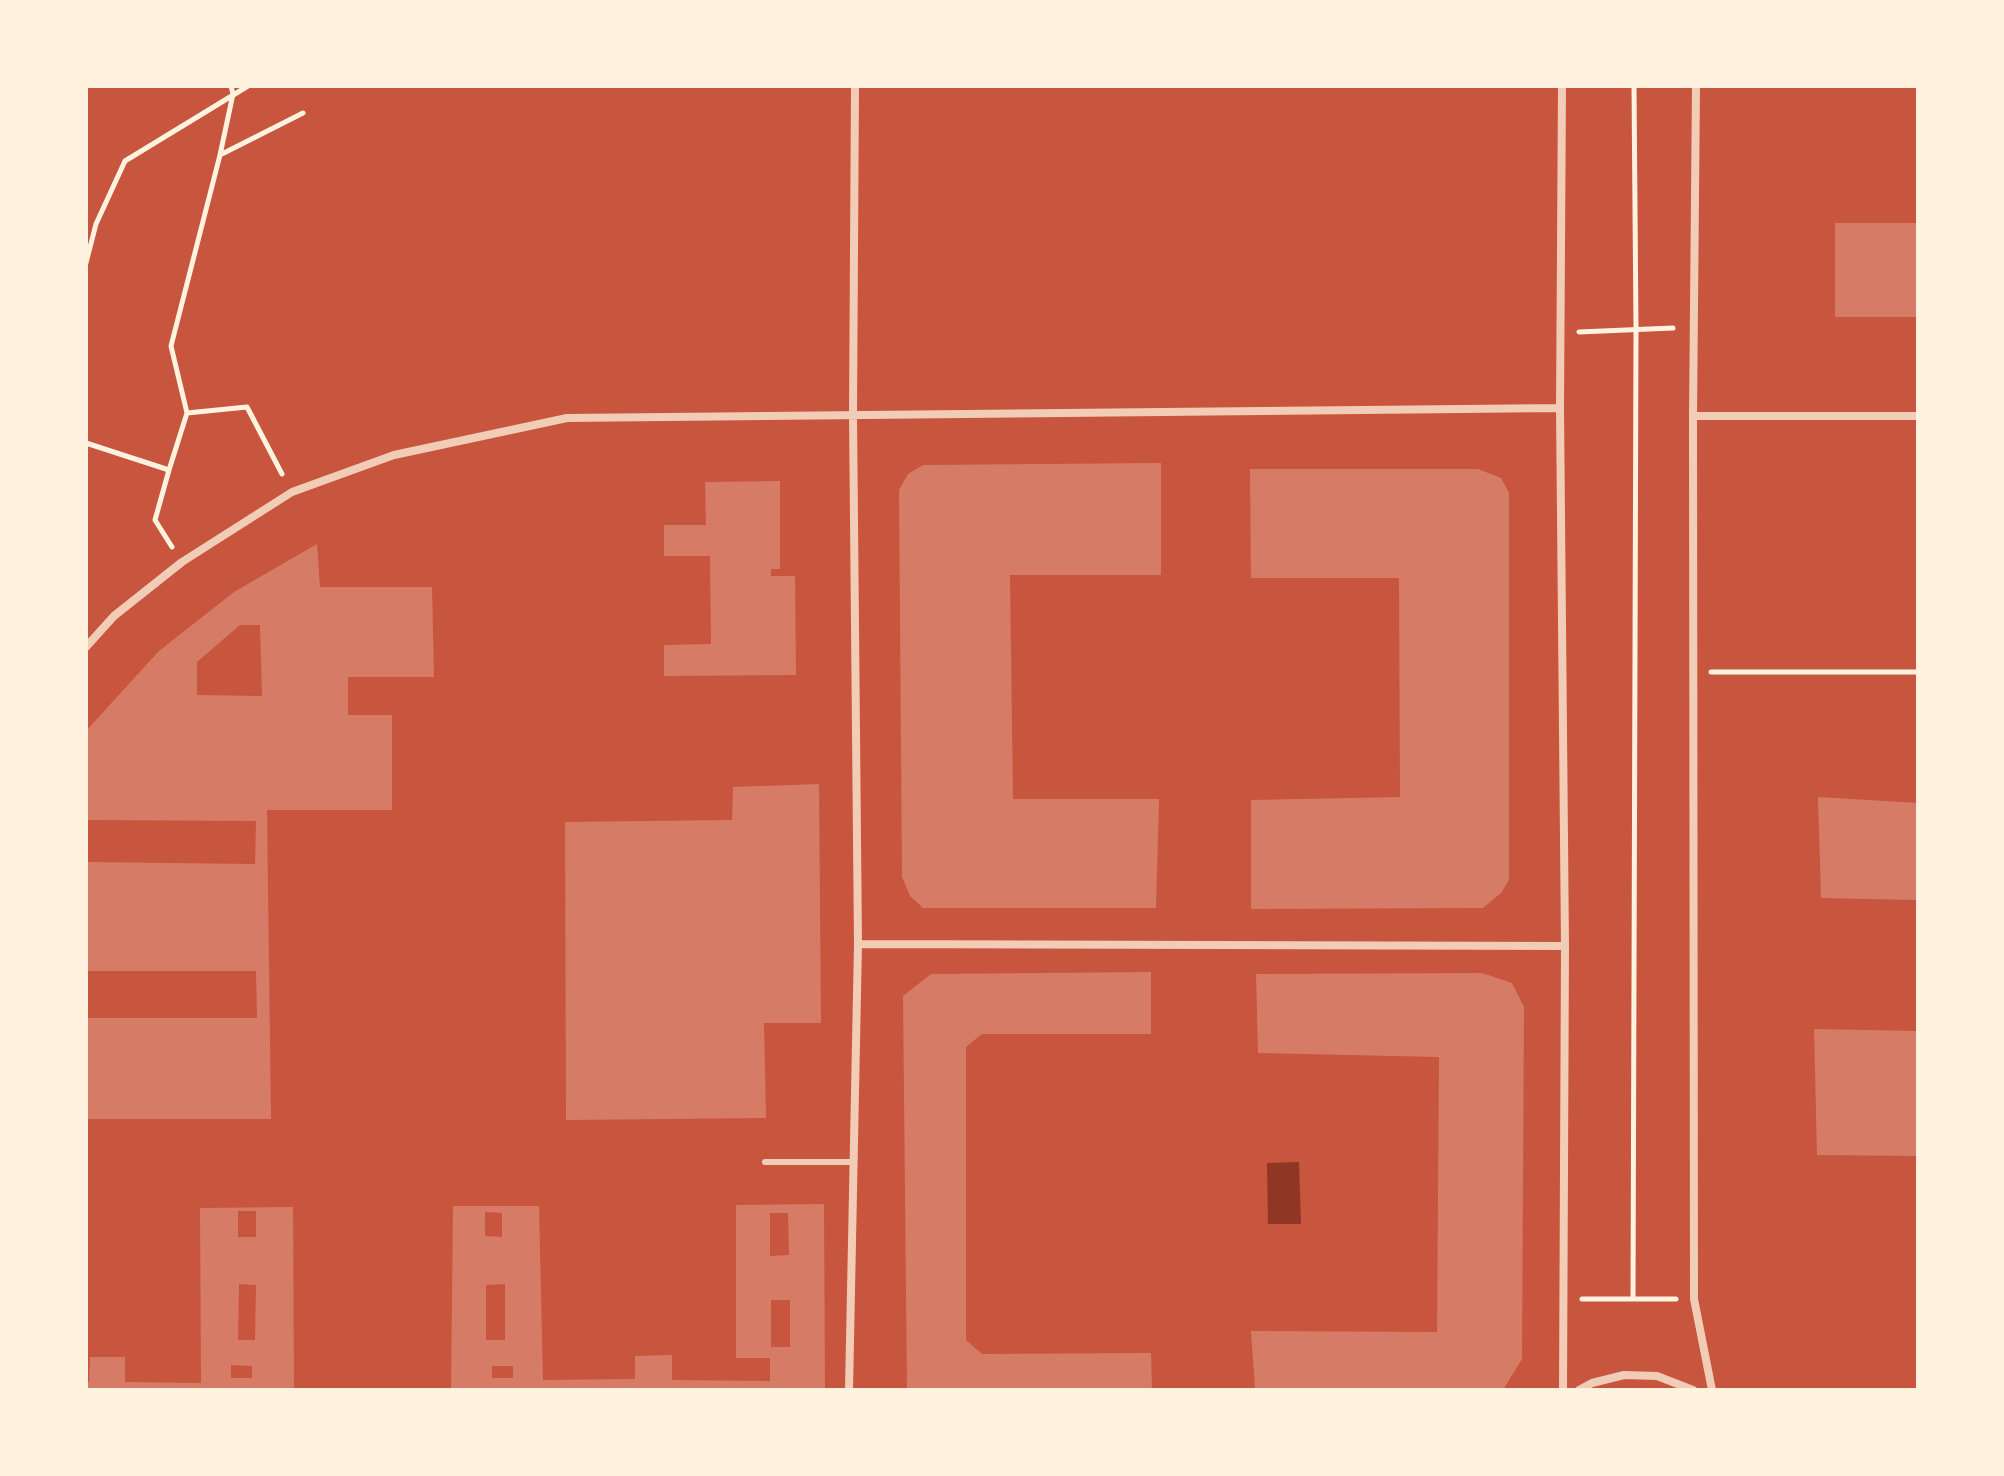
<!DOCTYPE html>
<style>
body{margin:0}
#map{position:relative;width:2004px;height:1476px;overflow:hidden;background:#c8553d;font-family:Mulish,sans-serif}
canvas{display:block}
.frame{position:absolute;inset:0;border:88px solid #fff3e0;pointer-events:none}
</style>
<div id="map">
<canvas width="2004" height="1476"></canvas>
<div class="frame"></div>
</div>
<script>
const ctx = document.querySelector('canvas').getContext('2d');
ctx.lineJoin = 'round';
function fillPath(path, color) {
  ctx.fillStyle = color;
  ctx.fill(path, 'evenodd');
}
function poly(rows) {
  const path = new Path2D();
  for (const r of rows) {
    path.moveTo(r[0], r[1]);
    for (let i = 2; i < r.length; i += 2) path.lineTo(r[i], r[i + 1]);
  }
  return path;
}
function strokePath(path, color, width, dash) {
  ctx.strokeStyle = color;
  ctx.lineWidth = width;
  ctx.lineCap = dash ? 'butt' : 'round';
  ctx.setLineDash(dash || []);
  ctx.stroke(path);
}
fillPath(poly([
 [1299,1162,1301,1224,1268,1224,1267,1163]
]), '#8f3625');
fillPath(poly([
 [1835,223,1918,223,1918,317,1835,317],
 [1161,463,1161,575,1010,575,1013,799,1159,799,1156,908,923,908,910,896,902,877,899,490,908,474,923,465],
 [1250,469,1478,469,1501,478,1509,493,1509,880,1501,893,1483,908,1251,909,1251,800,1400,797,1399,578,1251,578],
 [780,481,780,569,771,569,771,576,795,576,796,675,664,676,664,645,711,644,710,556,664,556,664,525,706,525,705,482],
 [317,544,320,587,432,587,434,677,348,677,348,715,392,715,392,810,267,810,271,1119,86,1119,86,1018,257,1018,256,971,86,971,86,862,255,864,256,821,86,820,86,731,159,651,234,592],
 [240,625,260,625,262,696,197,695,197,662],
 [819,784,821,1023,764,1023,766,1118,566,1120,565,822,732,820,733,787],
 [1818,797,1918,803,1918,900,1821,898],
 [1151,972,1151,1034,982,1034,966,1047,966,1340,982,1354,1151,1353,1152,1390,907,1390,903,996,931,974],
 [1482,973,1512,983,1524,1007,1522,1359,1503,1390,1255,1390,1251,1331,1437,1332,1439,1057,1258,1053,1256,974],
 [1814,1029,1918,1031,1918,1156,1817,1155],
 [824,1204,825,1390,451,1390,453,1206,539,1206,543,1380,635,1379,635,1356,672,1355,672,1380,770,1381,770,1358,736,1358,736,1205],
 [485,1212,502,1213,502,1237,485,1236],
 [770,1213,788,1213,789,1255,770,1256],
 [505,1284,505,1340,486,1340,486,1285],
 [771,1300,790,1300,790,1347,771,1347],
 [492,1366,513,1366,513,1378,492,1378],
 [293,1207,294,1390,86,1390,86,1382,89,1382,90,1357,125,1357,125,1382,201,1383,200,1208],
 [238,1211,256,1211,256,1237,238,1237],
 [239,1284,256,1285,255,1340,238,1340],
 [231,1365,252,1366,252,1378,231,1378]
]), '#d67c66');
strokePath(poly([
 [1634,86,1636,329,1633,1299,1676,1299],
 [220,155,303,113],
 [86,263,96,224,125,161,248,86],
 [1579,332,1673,328],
 [187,413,171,346,220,155,233,94,231,86],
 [86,443,169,470,187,413,247,407,282,474],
 [169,470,155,520,172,547],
 [1711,672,1918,672],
 [1582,1299,1633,1299]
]), '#fff3e0', 5);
strokePath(poly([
 [765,1162,853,1162]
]), '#f1ccb7', 6);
strokePath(poly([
 [1562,86,1560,408,1565,946,1563,1390],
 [1696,86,1693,416,1694,1299,1712,1390],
 [1693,416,1918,416],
 [86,647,114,616,182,562,292,492,394,455,567,418,1560,408],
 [858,944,1565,946],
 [849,1390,858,944,853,414,855,86],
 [1579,1390,1592,1383,1624,1375,1657,1376,1693,1390]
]), '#f1ccb7', 8);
</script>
